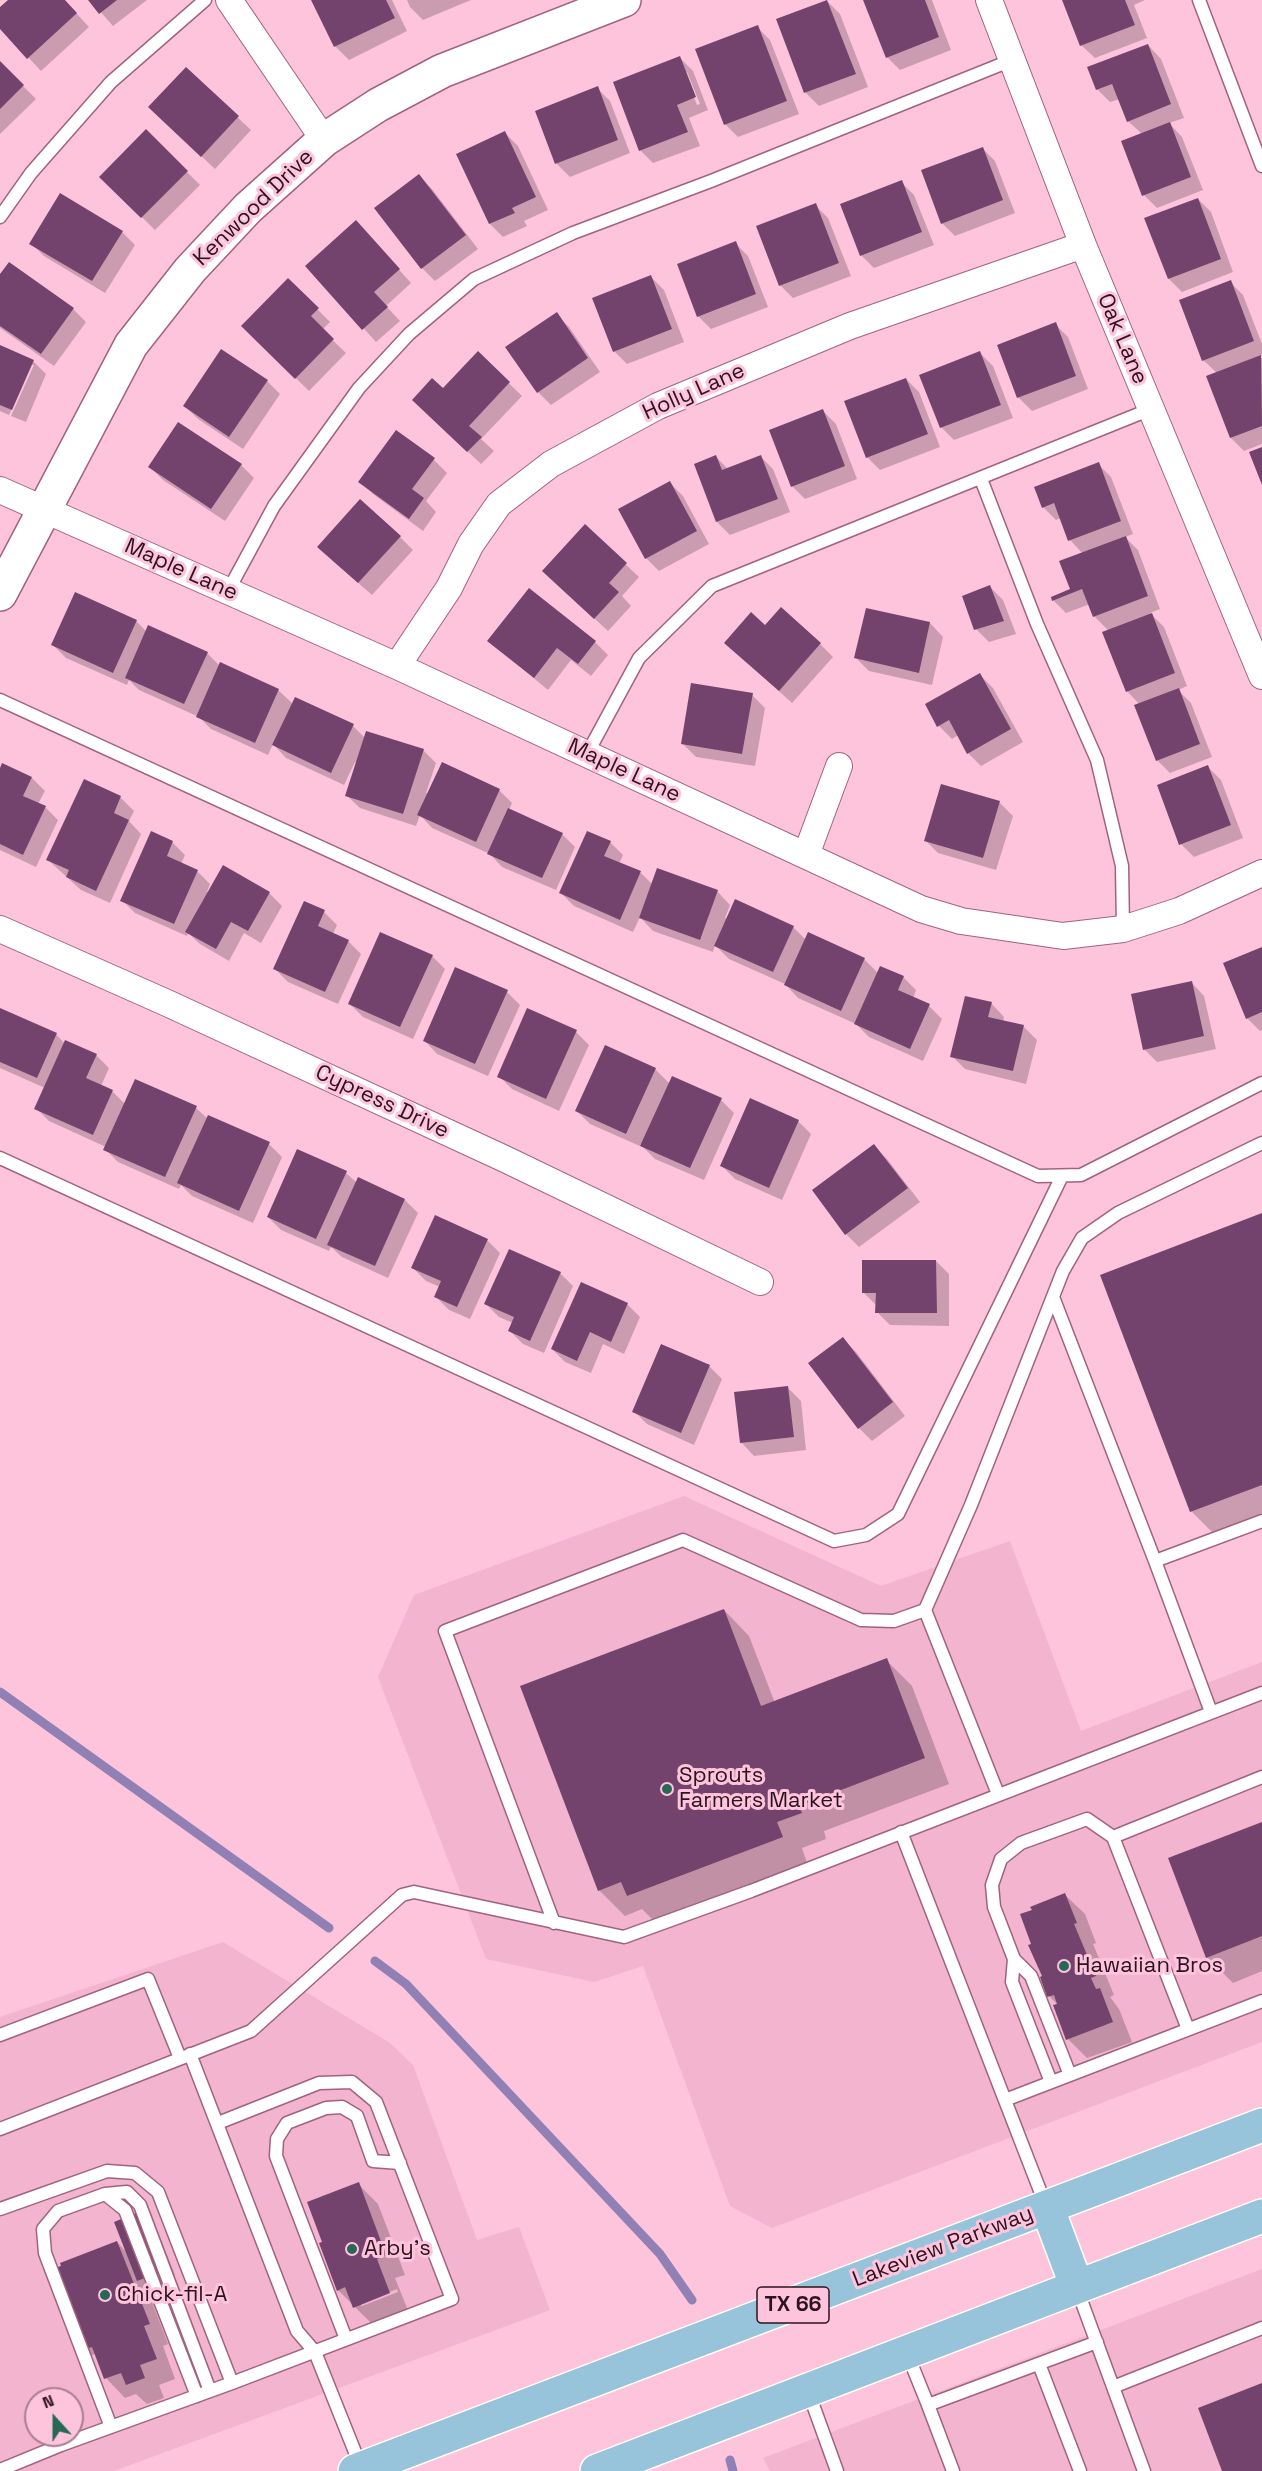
<!DOCTYPE html>
<style>
body{margin:0}
#map{position:relative;width:1262px;height:2471px;overflow:hidden;background:#fec4dc;font-family:"Space Grotesk",sans-serif}
canvas{display:block}
.north{position:absolute;left:24px;top:2387px;width:60px;height:60px;box-sizing:border-box;background:#fec4dc;border:2px solid #aa7d90;border-radius:50%;rotate:339deg;font-size:16px;font-weight:700;line-height:24px;text-align:center;color:#2c131e}
.north::after{content:'';display:block;margin:auto;width:21px;height:27px;background:#266755;clip-path:polygon(50% 0,100% 100%,50% 72%,0 100%)}
</style>
<div id="map">
<canvas width="1262" height="2471"></canvas>
<div class="north">N</div>
</div>
<script>
const ctx = document.querySelector('canvas').getContext('2d');
ctx.lineJoin = 'round';
function fillPath(path, color) {
  ctx.fillStyle = color;
  ctx.fill(path, 'evenodd');
}
function poly(rows) {
  const path = new Path2D();
  for (const r of rows) {
    path.moveTo(r[0], r[1]);
    for (let i = 2; i < r.length; i += 2) path.lineTo(r[i], r[i + 1]);
  }
  return path;
}
function strokePath(path, color, width, dash) {
  ctx.strokeStyle = color;
  ctx.lineWidth = width;
  ctx.lineCap = dash ? 'butt' : 'round';
  ctx.setLineDash(dash || []);
  ctx.stroke(path);
}
function drawText(font, color, halo, rows, align = 'center') {
  ctx.font = font + ' "Space Grotesk",sans-serif';
  ctx.lineWidth = 6;
  ctx.setLineDash([]);
  ctx.textBaseline = 'middle';
  ctx.strokeStyle = halo;
  ctx.fillStyle = color;
  for (const [text, x, y, turn = 0] of rows) {
    ctx.save();
    ctx.translate(x, y);
    ctx.rotate((+turn || 0) * Math.PI / 180);
    ctx.textAlign = isNaN(turn) ? turn : align;
    if (halo) ctx.strokeText(text, 0, 0);
    ctx.fillText(text, 0, 0);
    ctx.restore();
  }
}
fillPath(poly([
 [684,1496,881,1586,1010,1541,1081,1731,1262,1662,1262,2042,772,2228,730,2206,643,1966,594,1982,486,1959,378,1677,414,1595],
 [223,1942,390,2043,413,2065,477,2240,519,2227,550,2310,114,2471,0,2471,0,2017],
 [36,2399,72,2399,72,2435,36,2435],
 [1262,2269,1262,2471,770,2471,763,2458]
]), '#f2b4ce');
fillPath(poly([
 [10,0,64,0,89,27,41,71,0,27,0,9],
 [90,0,147,0,113,26],
 [313,0,392,0,407,31,349,60,336,47],
 [407,0,471,0,423,20,410,7],
 [865,0,932,0,951,50,900,70,887,57],
 [1064,0,1145,0,1134,5,1147,38,1095,58,1081,45],
 [827,1,840,14,868,87,819,106,806,93,778,20],
 [757,27,770,40,799,114,738,137,725,124],
 [1148,45,1161,59,1184,118,1169,123,1182,137,1203,190,1157,208,1144,195,1142,134,1128,121,1120,99,1110,102,1097,89],
 [680,58,693,71,708,110,689,118,700,146,653,163,640,150],
 [684,72,687,72,700,104,697,105],
 [0,63,36,99,0,134],
 [186,69,251,130,215,169,163,120],
 [597,88,610,101,630,153,570,177,557,164,536,111],
 [146,131,200,185,155,230,101,177],
 [505,133,518,146,548,210,524,221,527,226,503,237,490,224,458,154],
 [982,148,995,161,1015,213,955,236,942,223],
 [419,176,432,189,478,249,435,281,422,268,376,209],
 [901,182,914,195,934,245,874,268,861,255],
 [1198,199,1211,212,1233,272,1182,292,1169,279],
 [815,205,828,218,851,276,793,298,780,285],
 [122,232,135,245,105,293,44,256,31,243],
 [368,235,411,283,386,306,400,321,376,342,307,266],
 [735,243,748,256,768,307,711,329,698,316],
 [0,277,73,309,86,322,54,366,0,328],
 [651,277,664,290,684,342,627,364,614,351],
 [288,280,330,322,322,330,346,353,309,391,243,326],
 [1230,282,1243,295,1262,344,1262,355,1260,356,1262,359,1262,444,1244,451,1231,438,1208,377,1217,373,1203,360],
 [556,314,569,327,600,372,551,405,538,392],
 [1055,324,1068,337,1088,389,1032,411,1019,398,999,346],
 [0,347,33,361,46,374,26,422,11,416,34,365,30,365,9,415,0,411],
 [478,353,522,396,481,439,494,451,481,464,427,413],
 [980,353,993,366,1013,418,954,440,941,427],
 [906,379,919,392,940,447,880,470,867,457],
 [267,381,280,394,243,449,198,419,185,406],
 [823,411,836,424,857,479,805,499,792,486],
 [397,432,434,460,447,473,426,501,436,512,423,531,373,494,360,481],
 [760,456,773,469,790,512,730,535,717,522,696,465,716,457,728,469],
 [1098,464,1111,477,1133,534,1125,537,1138,550,1160,609,1150,613,1164,627,1187,686,1178,690,1191,703,1212,757,1170,773,1157,760,1140,705,1127,691,1109,631,1094,616,1090,604,1066,613,1053,600,1072,590,1083,554,1070,540,1061,518,1056,520,1043,507],
 [241,465,254,478,225,521,163,480,150,467],
 [670,483,683,496,709,544,659,571,646,558],
 [585,526,639,577,622,596,631,606,608,631,557,584],
 [400,537,413,550,372,595,332,560],
 [990,587,1003,600,1016,634,989,642,976,629],
 [136,621,147,632,207,653,220,666,278,690,293,704,353,726,365,738,423,750,436,763,426,793,499,790,512,803,509,810,562,834,575,847,556,890,502,867,490,854,432,828,420,815,416,826,360,808,346,795,357,763,355,762,344,785,286,758,273,744,268,755,211,729,199,717,139,690,129,680,127,685,66,658,53,645],
 [930,623,943,637,932,685,869,671,856,658],
 [765,627,820,644,833,657,792,703,726,643],
 [489,641,595,642,608,655,591,676,571,660,548,690],
 [980,675,993,688,1023,742,981,766,968,753,958,735,952,739,939,726],
 [752,695,765,708,755,766,696,757,683,744],
 [1208,767,1221,780,1243,838,1194,857,1181,844],
 [0,772,32,778,45,791,38,804,45,807,58,820,36,867,0,850],
 [84,781,121,798,134,811,129,821,141,834,110,903,81,890,48,860],
 [942,786,1000,803,1013,816,996,870,938,853,925,840],
 [172,842,185,855,181,864,197,871,210,884,207,892,269,893,282,906,261,943,244,933,229,961,200,944,188,933,187,936,135,913,122,900],
 [610,842,623,855,619,864,641,873,653,885,717,891,730,905,725,918,793,927,806,940,864,959,879,974,903,977,916,990,913,999,929,1006,942,1019,923,1061,869,1037,856,1024,798,998,785,984,729,959,715,945,713,952,653,931,640,917,633,932,574,906,561,893],
 [305,903,324,912,337,925,333,934,348,941,361,954,338,1004,288,982,275,969],
 [1262,948,1262,1030,1260,1031,1247,1018],
 [432,956,445,969,413,1039,363,1017,350,1004],
 [1191,982,1204,996,1216,1049,1157,1062,1144,1049],
 [507,992,520,1005,488,1076,437,1054,424,1040],
 [991,1003,1004,1017,1003,1022,1024,1027,1037,1040,1026,1084,965,1069,952,1056],
 [0,1009,56,1034,65,1044,96,1055,109,1068,101,1086,112,1091,125,1104,196,1108,208,1119,269,1144,282,1157,253,1223,192,1196,181,1185,179,1189,118,1162,105,1149,106,1147,49,1121,36,1108,45,1088,0,1068],
 [576,1032,589,1045,559,1111,512,1089,499,1076],
 [655,1069,670,1084,721,1100,734,1113,704,1180,655,1159,640,1144,640,1146,590,1124,577,1111],
 [798,1121,811,1134,782,1200,735,1179,722,1166],
 [874,1146,887,1159,920,1202,859,1247,846,1234],
 [298,1151,346,1173,357,1183,359,1179,405,1200,418,1213,388,1278,342,1257,331,1247,329,1251,281,1230,268,1217],
 [1262,1214,1262,1520,1217,1537,1192,1512,1102,1275],
 [487,1240,500,1253,470,1319,449,1310,436,1297,440,1287,426,1281,413,1268],
 [936,1261,949,1274,949,1326,890,1325,877,1312,877,1306,863,1292],
 [560,1273,573,1286,544,1353,523,1344,510,1331,513,1323,499,1317,486,1304],
 [627,1304,640,1317,624,1354,603,1344,591,1373,565,1362,552,1349],
 [843,1339,856,1352,905,1416,872,1441,859,1428],
 [709,1366,722,1379,694,1445,647,1424,634,1411],
 [787,1387,801,1401,806,1450,754,1456,741,1442],
 [724,1610,749,1636,775,1703,886,1660,912,1686,949,1784,824,1831,826,1839,802,1848,807,1863,654,1921,642,1909,625,1916,599,1890],
 [1262,1824,1262,1971,1233,1983,1207,1957],
 [1065,1895,1085,1914,1096,1943,1093,1944,1114,1995,1110,1997,1119,2009,1132,2042,1087,2058,1068,2039,1058,2005,1049,1996,1033,1944],
 [358,2184,378,2204,405,2275,395,2278,409,2313,374,2326,338,2290,324,2242],
 [397,2289,398,2292,362,2306,359,2304],
 [145,2211,152,2217,175,2275,146,2286,168,2344,163,2346,175,2379,159,2385,164,2398,147,2404,136,2394,125,2398,106,2378,96,2354,88,2356,82,2350,117,2242,128,2254]
]), '#0003');
strokePath(poly([
 [0,1692,329,1928],
 [375,1961,406,1984,660,2254,692,2300],
 [730,2460,733,2471]
]), '#9080b4', 9);
fillPath(poly([
 [8,0,65,0,77,13,27,59,0,29,0,7],
 [88,0,117,0,99,14],
 [311,0,386,0,395,18,334,47],
 [827,0,856,74,804,93,776,19],
 [863,0,925,0,939,37,886,58],
 [1062,0,1125,0,1135,25,1080,46],
 [758,25,787,101,724,125,695,49],
 [1148,44,1171,104,1127,122,1112,84,1096,90,1087,67],
 [680,56,696,97,677,105,688,132,639,151,613,82],
 [0,61,24,85,0,109],
 [186,67,239,116,201,157,148,107],
 [598,86,618,140,555,164,535,111],
 [1170,122,1191,177,1142,196,1121,141],
 [146,129,188,171,141,218,99,177],
 [505,131,536,197,512,208,515,213,489,224,456,154],
 [983,147,1003,200,941,224,921,170],
 [419,174,466,235,421,269,374,208],
 [902,180,922,232,860,256,840,204],
 [60,193,123,231,92,281,29,244],
 [1198,198,1221,259,1168,279,1144,218],
 [816,203,839,263,779,286,756,226],
 [356,220,400,269,374,292,388,307,362,330,305,266],
 [736,241,756,294,697,317,677,264],
 [9,262,74,308,41,354,0,326,0,274],
 [651,275,672,329,613,352,592,298],
 [288,278,319,308,311,316,334,339,295,379,241,326],
 [1231,280,1254,341,1202,361,1179,300],
 [557,312,588,358,537,393,505,347],
 [1056,322,1076,376,1017,398,997,345],
 [0,345,34,360,12,410,0,405],
 [221,349,268,380,229,437,183,406],
 [478,351,510,382,469,426,482,437,467,452,412,400,432,378,443,388],
 [980,351,1001,405,940,428,919,375],
 [1261,355,1262,426,1230,438,1206,376],
 [906,378,928,434,866,458,844,401],
 [823,409,845,466,791,487,769,430],
 [178,422,242,464,211,509,148,467],
 [396,430,435,458,412,489,424,498,409,519,358,482],
 [1262,447,1262,485,1249,452],
 [716,455,722,470,761,455,778,499,716,522,694,464],
 [1099,462,1121,521,1068,541,1054,503,1042,508,1034,487],
 [670,481,697,531,645,559,618,509],
 [360,499,401,536,358,583,317,547],
 [585,524,627,563,609,583,619,592,594,619,542,571],
 [1126,536,1148,596,1093,617,1082,589,1052,601,1051,597,1070,589,1059,561],
 [990,585,1004,621,974,630,962,596],
 [529,588,596,641,578,664,557,648,534,678,487,641],
 [75,592,137,620,113,673,51,645],
 [781,607,821,643,779,691,724,643,751,612,765,625],
 [866,608,930,622,919,673,854,658],
 [1152,613,1175,673,1126,692,1102,632],
 [148,625,208,652,184,704,125,678],
 [220,662,279,689,255,743,196,717],
 [980,673,1011,729,967,754,949,720,937,727,925,704],
 [691,683,753,693,742,754,681,744],
 [1179,688,1200,744,1156,761,1134,705],
 [295,697,354,724,331,773,272,745],
 [366,731,424,749,403,814,345,796],
 [442,762,500,789,476,842,417,815],
 [2,763,32,777,23,796,46,806,23,855,0,844,0,768],
 [1208,765,1231,825,1179,845,1157,785],
 [84,779,121,796,114,813,129,820,96,891,66,877,69,870,46,860],
 [941,784,1000,801,983,858,924,841],
 [508,808,563,833,542,878,487,854],
 [151,831,173,841,167,856,198,870,174,924,120,901],
 [587,831,611,841,604,856,641,871,620,920,559,893],
 [223,865,270,892,248,931,231,922,216,949,185,932],
 [657,868,718,890,700,940,639,918],
 [735,899,794,926,773,972,714,946],
 [304,901,325,910,318,926,349,940,325,992,273,969],
 [380,932,433,955,400,1027,348,1004],
 [808,932,865,958,841,1011,784,985],
 [1262,947,1262,1012,1246,1019,1223,963],
 [880,966,904,976,898,990,930,1004,910,1049,854,1024],
 [455,967,508,990,475,1064,423,1041],
 [1192,981,1204,1036,1143,1050,1131,994],
 [965,996,992,1002,988,1017,1024,1025,1013,1071,950,1057],
 [0,1008,57,1033,37,1078,0,1062],
 [527,1008,577,1030,546,1099,497,1077],
 [65,1040,97,1054,86,1078,113,1090,93,1135,34,1109],
 [605,1045,656,1068,626,1134,575,1111],
 [672,1076,722,1098,690,1168,640,1146],
 [135,1079,197,1106,165,1177,103,1150],
 [750,1098,799,1120,769,1188,720,1166],
 [208,1115,270,1142,239,1211,177,1183],
 [874,1144,908,1188,845,1235,812,1190],
 [297,1149,347,1171,316,1239,267,1217],
 [358,1177,405,1199,375,1266,327,1245],
 [1262,1213,1262,1485,1190,1512,1100,1275],
 [435,1215,488,1239,457,1307,434,1297,441,1281,411,1268],
 [509,1249,561,1272,530,1341,508,1331,514,1317,484,1304],
 [862,1260,936,1260,937,1313,875,1313,876,1293,862,1293],
 [581,1282,628,1303,611,1342,590,1332,577,1361,551,1349],
 [843,1337,893,1402,858,1429,808,1363],
 [661,1344,710,1365,681,1433,632,1412],
 [788,1386,794,1437,740,1443,734,1392],
 [724,1609,761,1706,887,1658,925,1758,799,1806,802,1813,777,1822,783,1837,627,1896,621,1882,598,1891,520,1686],
 [1262,1822,1262,1936,1206,1958,1168,1858],
 [1065,1893,1077,1923,1074,1924,1096,1976,1091,1978,1096,1989,1100,1988,1113,2022,1066,2040,1053,2005,1057,2004,1054,1995,1047,1997,1040,1977,1042,1976,1028,1945,1031,1944,1020,1914,1032,1910,1030,1907],
 [359,2182,386,2255,377,2259,390,2293,353,2308,345,2287,337,2291,319,2243,322,2242,307,2202],
 [146,2209,169,2269,137,2281,114,2222],
 [117,2241,150,2324,144,2326,157,2359,140,2365,145,2378,126,2385,121,2373,104,2379,92,2347,81,2351,50,2269,61,2266,60,2263],
 [1262,2383,1262,2471,1222,2471,1198,2408]
]), '#74436d');
const lane = poly([
 [1199,0,1262,166],
 [0,217,31,173,111,82,205,0],
 [981,479,1037,624,1097,760,1122,866,1123,929],
 [228,591,274,506,359,388,409,334,474,279,573,233,711,181,1012,60],
 [0,700,1038,1176,1081,1175,1262,1083],
 [587,754,639,658,712,586,1151,409],
 [0,1158,834,1541,866,1535,898,1514,1062,1176],
 [1053,1297,1155,1561,1262,1521],
 [1155,1561,1211,1712],
 [925,1610,971,1505,1063,1271,1082,1238,1118,1213,1262,1143],
 [901,1832,1046,2206],
 [554,1923,445,1631,683,1540,861,1620,894,1621,925,1610,998,1794],
 [1014,1959,1031,1976,1070,2075],
 [1188,2029,1113,1837,1262,1777],
 [0,2035,148,1979,180,2058],
 [190,2054,297,2331,315,2352,361,2467],
 [1051,2082,1012,1982,1014,1959,994,1907,992,1885,1001,1859,1021,1843,1087,1819,1113,1837],
 [1005,2100,1262,2001],
 [0,2129,251,2031,402,1895,414,1892,624,1937,751,1891,1262,1693],
 [105,2194,127,2192,140,2205,210,2391],
 [0,2209,107,2171,135,2173,158,2192,232,2383],
 [1077,2289,1144,2471],
 [346,2339,276,2156,277,2139,287,2123,326,2108,342,2107,357,2116,373,2161,400,2163],
 [907,2353,928,2405],
 [1039,2364,1080,2471],
 [1113,2387,1262,2328],
 [808,2391,837,2471],
 [111,2427,45,2253,43,2229,58,2211,105,2194,125,2210,197,2396],
 [0,2470,61,2445,232,2383,452,2299,376,2102,352,2082,319,2083,218,2123],
 [953,2471,928,2405,1097,2342]
]);
const street = poly([
 [229,0,324,140],
 [989,0,1083,245,1262,676],
 [0,490,397,666,921,909,961,921,1063,936,1123,929,1179,911,1262,873],
 [397,666,449,588,471,544,499,504,551,464,658,406,850,326,1083,245],
 [806,855,839,766],
 [0,929,167,1003,505,1159,760,1282]
]);
const secondary = poly([
 [0,594,131,345,190,270,248,208,324,140,378,105,442,71,624,0]
]);
const primary = poly([
 [1047,2207,1077,2287],
 [355,2471,1262,2125],
 [597,2471,1262,2216]
]);
strokePath(lane, '#a1627e', 15);
strokePath(street, '#a1627e', 28);
strokePath(secondary, '#a1627e', 36);
strokePath(primary, '#fff', 36);
strokePath(lane, '#fff', 12);
strokePath(street, '#fff', 26);
strokePath(secondary, '#fff', 33);
strokePath(primary, '#98c4db', 33);
for (const [x, y, r, color] of [
 [667,1789,6,"#266755"],
 [1064,1966,6,"#266755"],
 [352,2249,6,"#266755"],
 [105,2295,6,"#266755"]
]) {
  const dot = new Path2D();
  dot.arc(x, y, r, 0, 2 * Math.PI);
  ctx.fillStyle = color;
  ctx.fill(dot);
  strokePath(dot, '#fec4dc', 2);
}
for (const [x, y, w] of [
 [793,2305,72]
]) {
  const box = new Path2D();
  box.roundRect(x - w / 2, y - 18, w, 36, 4.5);
  ctx.fillStyle = '#fec4dc';
  ctx.fill(box);
  strokePath(box, '#2c131e', 1.5);
}
drawText('bold 21px', '#2c131e', null, [
 ["TX 66",793,2305]
]);
drawText('22px', '#2c131e', '#fec4dc', [
 ["Kenwood Drive",254,208,-44],
 ["Oak Lane",1122,339,67],
 ["Holly Lane",694,392,-24],
 ["Maple Lane",181,570,24],
 ["Maple Lane",624,771,25],
 ["Cypress Drive",382,1102,25],
 ["Lakeview Parkway",943,2247,-21]
]);
drawText('22px', '#2c131e', '#fec4dc', [
 ["Sprouts",679,1776],
 ["Farmers Market",679,1801],
 ["Hawaiian Bros",1076,1966],
 ["Arby's",364,2249],
 ["Chick-fil-A",117,2295]
], 'left');
</script>
